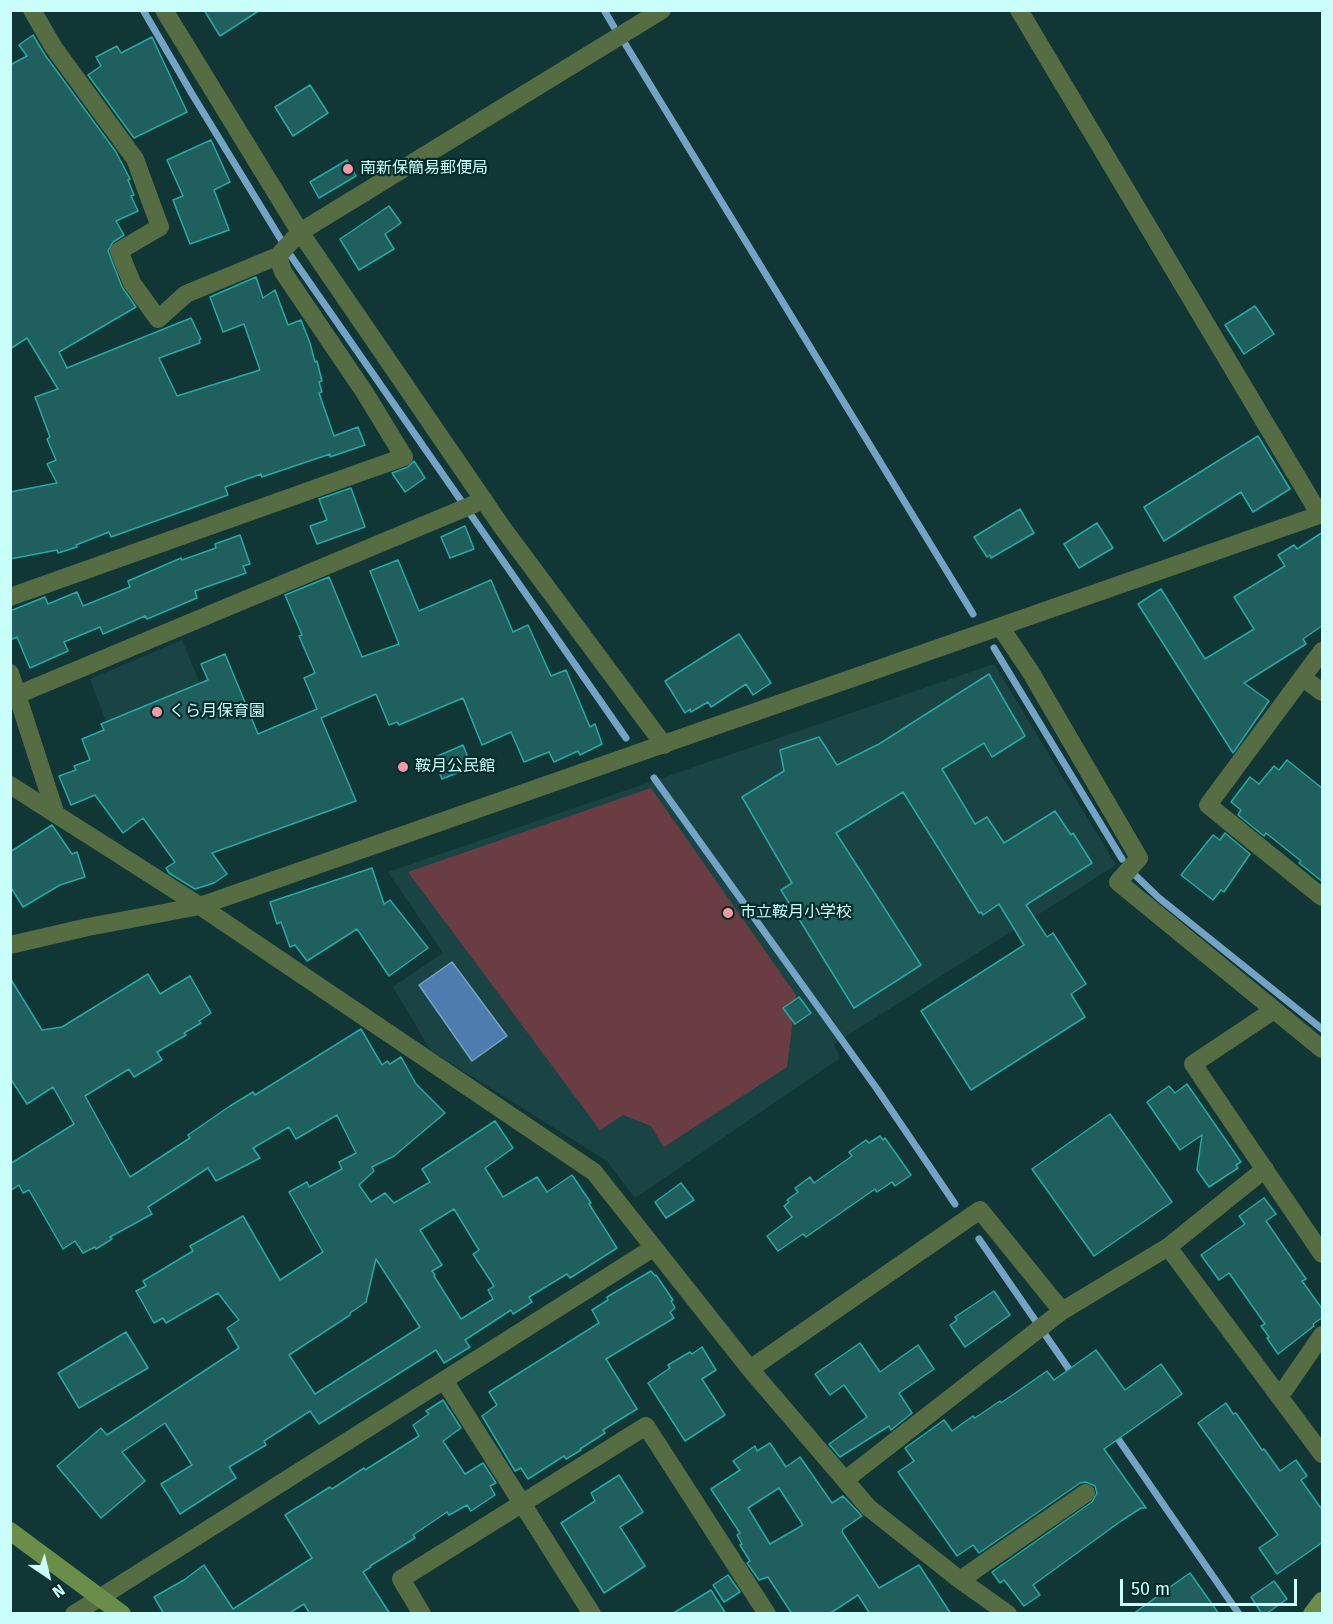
<!DOCTYPE html>
<meta charset="utf-8">
<style>
body{margin:0}
#map{position:relative;width:1333px;height:1624px;overflow:hidden;background:#103635;font-family:"Fira Sans",sans-serif}
canvas{display:block}
.frame{position:absolute;inset:0;border:12px solid #c9fefb;pointer-events:none}
.north{position:absolute;left:18px;top:1546px;width:60px;height:60px;-webkit-text-stroke:4px #042c2b;paint-order:stroke;rotate:145deg;font-size:16px;font-weight:700;line-height:24px;text-align:center;color:#c9fefb}
.north::after{content:'';display:block;margin:auto;width:21px;height:27px;background:#c9fefb;clip-path:polygon(50% 0,100% 100%,50% 72%,0 100%)}
.scale{position:absolute;left:1120px;top:1579px;width:177px;height:27px;box-sizing:border-box;border:3px solid #c9fefb;border-top:0;padding-left:8px;font-size:18px;line-height:21px;white-space:nowrap;color:#c9fefb;-webkit-text-stroke:4px #042c2b;paint-order:stroke}
</style>
<div id="map">
<canvas width="1333" height="1624"></canvas>
<div class="frame"></div>
<div class="north">N</div>
<div class="scale">50 m</div>
</div>
<script>
const ctx = document.querySelector('canvas').getContext('2d');
ctx.lineJoin = 'round';
function fillPath(path, color) {
  ctx.fillStyle = color;
  ctx.fill(path, 'evenodd');
}
function poly(rows) {
  const path = new Path2D();
  for (const r of rows) {
    path.moveTo(r[0], r[1]);
    for (let i = 2; i < r.length; i += 2) path.lineTo(r[i], r[i + 1]);
  }
  return path;
}
function strokePath(path, color, width, dash) {
  ctx.strokeStyle = color;
  ctx.lineWidth = width;
  ctx.lineCap = dash ? 'butt' : 'round';
  ctx.setLineDash(dash || []);
  ctx.stroke(path);
}
function drawText(font, color, halo, rows, align = 'center') {
  ctx.font = font + ' "Fira Sans","Noto Sans JP",sans-serif';
  ctx.lineWidth = 4.5;
  ctx.setLineDash([]);
  ctx.textBaseline = 'middle';
  ctx.strokeStyle = halo;
  ctx.fillStyle = color;
  for (const [text, x, y, turn = 0] of rows) {
    ctx.save();
    ctx.translate(x, y);
    ctx.rotate((+turn || 0) * Math.PI / 180);
    ctx.textAlign = isNaN(turn) ? turn : align;
    if (halo) ctx.strokeText(text, 0, 0);
    ctx.fillText(text, 0, 0);
    ctx.restore();
  }
}
fillPath(poly([
 [182,640,226,746,130,785,90,679],
 [994,664,1116,865,834,1044,840,1058,635,1198,607,1161,431,1051,393,987,443,953,388,872]
]), '#1a4443');
fillPath(poly([
 [651,788,796,995,787,1067,664,1147,651,1126,623,1115,600,1130,408,872]
]), '#6a3d43');
const water = poly([
 [452,962,507,1036,472,1061,419,985,452,962]
]);
fillPath(water, '#4e7cae');
strokePath(water, '#73a3c5', 1.5);
strokePath(poly([
 [143,10,192,94,291,256,626,738],
 [604,10,614,27],
 [624,42,973,614],
 [994,648,1122,859],
 [654,778,877,1089,955,1204],
 [1135,875,1159,898,1322,1029],
 [979,1239,1073,1375],
 [1114,1433,1239,1614]
]), '#73a3c5', 7);
const building = poly([
 [204,10,260,10,220,36,204,10],
 [33,35,45,55,116,152,130,179,128,180,134,195,131,196,138,211,116,221,124,235,113,242,108,251,122,287,136,307,59,352,67,368,191,318,201,339,199,340,200,343,159,358,177,396,260,370,244,324,223,332,210,297,256,277,263,298,275,290,288,325,301,320,310,343,315,362,317,361,322,381,319,382,322,392,319,393,334,436,358,427,365,445,330,457,330,454,262,477,261,474,225,487,228,495,111,537,109,532,76,545,77,547,58,553,57,550,10,559,10,492,57,483,47,464,56,460,47,439,50,437,35,397,58,389,27,338,10,349,10,65,27,56,19,45,33,35],
 [152,37,187,112,134,138,88,75,101,66,96,57,117,46,121,53,152,37],
 [310,85,328,113,293,136,275,107,310,85],
 [211,140,230,182,214,190,229,230,190,244,173,200,183,196,167,160,211,140],
 [347,160,356,176,319,198,310,182,347,160],
 [389,206,401,223,385,234,394,249,359,270,340,239,389,206],
 [1255,306,1274,334,1244,354,1225,325,1255,306],
 [1258,436,1290,489,1253,512,1241,492,1164,541,1144,507,1258,436],
 [414,461,425,478,405,492,392,473,408,467,414,461],
 [351,488,365,527,317,544,310,526,327,520,319,499,351,488],
 [1020,509,1034,533,1003,551,991,558,990,555,987,557,974,537,1020,509],
 [1097,523,1113,548,1079,568,1064,544,1097,523],
 [465,526,474,549,450,558,441,537,465,526],
 [1323,532,1323,625,1303,639,1306,644,1244,683,1269,701,1233,753,1138,604,1161,589,1205,659,1254,629,1234,597,1285,566,1278,555,1294,545,1297,549,1323,532],
 [240,535,250,564,243,566,246,573,195,591,197,598,147,619,145,616,103,634,100,627,64,642,68,651,30,668,17,637,10,640,10,611,45,597,48,604,77,592,83,606,130,587,128,581,181,558,182,560,216,548,215,544,240,535],
 [398,560,419,611,491,580,513,632,528,625,551,676,566,670,590,727,595,724,602,744,580,755,578,751,554,762,549,752,524,762,511,732,482,745,463,698,399,725,397,722,389,725,376,694,321,718,356,801,212,853,227,874,214,883,195,889,169,873,166,868,175,862,143,818,123,833,95,795,71,805,59,776,76,770,74,766,90,760,82,739,104,730,101,724,208,680,201,664,225,654,258,734,317,709,304,678,315,673,299,636,302,635,285,595,329,577,362,657,399,644,370,571,398,560],
 [739,634,771,683,753,695,746,684,711,707,708,702,691,712,690,709,685,713,665,681,739,634],
 [989,674,1025,736,992,757,984,743,942,769,975,824,987,817,1004,843,1055,811,1071,835,1073,833,1092,863,1026,905,1047,937,1053,933,1086,984,1071,994,1085,1017,971,1090,921,1011,1024,945,999,904,983,915,981,912,979,913,903,792,836,833,921,965,854,1008,781,890,792,883,742,797,784,771,780,750,819,737,837,765,879,744,989,674],
 [463,745,472,767,442,779,433,758,463,745],
 [1287,760,1323,789,1323,882,1299,863,1301,861,1266,833,1264,836,1238,815,1241,810,1231,802,1250,777,1259,784,1274,766,1279,770,1287,760],
 [52,825,72,854,77,852,85,877,60,885,23,907,10,886,10,852,52,825],
 [1225,833,1250,854,1224,892,1221,890,1213,900,1181,875,1213,835,1220,840,1225,833],
 [372,868,384,904,390,900,428,948,389,976,357,929,307,961,295,945,290,947,281,922,277,924,270,902,372,868],
 [148,974,160,994,190,976,211,1013,199,1021,201,1023,184,1033,186,1035,157,1052,162,1060,134,1077,129,1069,85,1096,130,1177,190,1138,188,1135,230,1106,253,1092,255,1095,361,1029,382,1065,387,1061,390,1064,401,1057,416,1084,445,1113,394,1156,372,1167,374,1171,359,1185,371,1202,385,1193,394,1203,430,1182,422,1169,495,1121,513,1148,485,1168,503,1197,537,1177,547,1192,572,1175,591,1203,589,1204,617,1248,570,1278,567,1274,529,1297,532,1302,513,1314,511,1310,465,1340,470,1347,444,1363,436,1350,319,1424,310,1411,264,1441,266,1445,229,1467,236,1478,180,1514,161,1484,192,1465,165,1423,122,1452,145,1481,101,1518,57,1466,101,1428,107,1435,239,1348,227,1328,239,1320,218,1293,166,1323,163,1318,154,1323,136,1291,146,1286,143,1281,193,1251,190,1246,243,1216,280,1280,323,1252,289,1192,307,1182,309,1187,342,1169,339,1162,356,1153,337,1115,296,1139,289,1127,253,1148,260,1158,216,1181,208,1168,148,1207,152,1214,110,1237,112,1239,96,1249,95,1247,83,1253,75,1241,63,1249,29,1190,23,1193,19,1185,10,1191,10,1164,74,1124,53,1087,27,1104,10,1078,10,978,42,1030,62,1027,148,974],
 [454,1209,479,1250,473,1254,494,1286,488,1290,493,1299,461,1319,434,1276,435,1275,432,1271,442,1265,420,1230,454,1209],
 [376,1259,420,1327,315,1394,289,1355,350,1315,350,1313,366,1302,376,1259],
 [799,997,811,1013,795,1024,783,1008,799,997],
 [1187,1084,1241,1162,1236,1165,1238,1168,1209,1187,1197,1170,1202,1135,1180,1150,1147,1102,1169,1086,1175,1093,1187,1084],
 [1110,1114,1172,1202,1094,1256,1032,1169,1110,1114],
 [880,1136,883,1140,885,1138,911,1175,895,1186,892,1182,877,1192,875,1189,806,1237,803,1234,778,1251,767,1236,792,1217,784,1206,789,1202,787,1200,798,1192,795,1188,810,1177,814,1183,852,1156,849,1152,866,1140,869,1143,880,1136],
 [681,1183,694,1200,666,1218,655,1202,681,1183],
 [1264,1198,1276,1214,1266,1221,1306,1279,1302,1281,1323,1310,1323,1317,1313,1324,1314,1326,1278,1354,1267,1338,1269,1337,1261,1326,1265,1324,1229,1273,1219,1280,1201,1255,1245,1224,1239,1216,1264,1198],
 [651,1271,655,1276,656,1275,673,1300,671,1301,675,1308,670,1312,674,1318,606,1359,637,1409,603,1430,605,1433,580,1449,581,1450,566,1459,564,1456,528,1479,521,1468,515,1471,482,1416,497,1405,489,1392,599,1323,592,1310,608,1300,607,1297,651,1271],
 [994,1291,1010,1315,965,1347,950,1325,957,1320,955,1317,994,1291],
 [126,1332,148,1368,79,1408,58,1373,126,1332],
 [860,1343,880,1372,918,1345,934,1369,899,1393,912,1413,891,1430,889,1426,840,1457,829,1444,867,1417,844,1385,830,1395,815,1374,860,1343],
 [702,1347,716,1370,702,1379,725,1415,685,1441,648,1383,670,1368,668,1365,690,1352,692,1354,702,1347],
 [1096,1350,1125,1390,1161,1364,1182,1394,1104,1449,1146,1508,1141,1508,1121,1521,1033,1585,1040,1595,1024,1606,1004,1580,1000,1583,992,1572,1092,1502,1097,1493,1095,1486,1086,1482,1080,1483,979,1553,973,1545,957,1556,898,1472,914,1461,905,1448,944,1420,952,1431,973,1416,975,1418,1000,1401,1001,1403,1047,1371,1054,1380,1096,1350],
 [443,1400,461,1428,443,1441,465,1474,483,1463,496,1483,490,1486,495,1495,471,1511,467,1505,449,1515,447,1512,413,1535,415,1538,370,1566,371,1567,363,1572,390,1614,310,1614,304,1604,288,1614,164,1614,154,1597,184,1580,204,1565,233,1609,312,1558,285,1515,330,1487,332,1489,364,1468,365,1470,419,1436,413,1425,429,1414,426,1411,443,1400],
 [1226,1403,1233,1414,1236,1413,1262,1450,1264,1449,1280,1471,1296,1460,1307,1476,1301,1480,1323,1511,1323,1542,1277,1574,1259,1548,1278,1535,1198,1423,1226,1403],
 [770,1443,786,1467,800,1457,832,1503,843,1496,862,1516,843,1529,842,1532,879,1588,919,1565,951,1614,870,1614,858,1595,829,1614,792,1614,768,1577,759,1580,747,1563,750,1561,740,1545,742,1544,737,1535,740,1533,711,1489,740,1470,733,1461,755,1446,757,1451,770,1443],
 [779,1488,803,1525,770,1544,748,1508,779,1488],
 [619,1475,643,1512,620,1527,645,1566,604,1593,561,1523,595,1501,591,1493,619,1475],
 [1190,1573,1219,1614,1133,1614,1177,1582,1190,1573],
 [728,1575,740,1592,724,1602,713,1585,728,1575],
 [1274,1581,1287,1599,1266,1614,1262,1614,1251,1597,1274,1581],
 [711,1590,726,1614,672,1614,711,1590]
]);
fillPath(building, '#1f5f5d');
strokePath(building, '#26aaa6', 1.5);
strokePath(poly([
 [32,10,54,48,135,159,160,227,119,251,132,283,158,319,186,294,278,256,300,232,662,10],
 [164,10,300,232,502,527,664,745],
 [1019,10,1320,515],
 [10,597,404,457,365,393,283,272,278,256],
 [1001,628,1030,671,1139,858,1118,882,1322,1049],
 [1322,651,1208,805,1322,897],
 [10,673,55,812],
 [1303,678,1322,692],
 [17,695,484,500],
 [10,785,200,906,594,1172,750,1369,868,1507,960,1580,1008,1614],
 [10,945,88,927,200,906,1322,514],
 [1274,1010,1193,1064,1322,1254],
 [1168,1247,1265,1169],
 [750,1369,980,1210,1062,1311],
 [444,1380,592,1614],
 [1280,1396,1322,1335],
 [845,1480,1062,1311,1168,1247,1322,1454],
 [960,1580,1086,1493],
 [74,1614,653,1248],
 [422,1614,401,1579,646,1426,767,1614]
]), '#566c43', 18);
strokePath(poly([
 [10,1531,122,1614],
 [1312,1614,1322,1601]
]), '#6a8e4a', 18);
for (const [x, y, r, color] of [
 [348,169,6,"#f49aa5"],
 [157,712,6,"#f49aa5"],
 [403,767,6,"#f49aa5"],
 [728,913,6,"#f49aa5"]
]) {
  const dot = new Path2D();
  dot.arc(x, y, r, 0, 2 * Math.PI);
  ctx.fillStyle = color;
  ctx.fill(dot);
  strokePath(dot, '#042c2b', 2);
}
drawText('16px', '#c9fefb', '#042c2b', [
 ["南新保簡易郵便局",360,169],
 ["くら月保育園",169,712],
 ["鞍月公民館",415,767],
 ["市立鞍月小学校",740,913]
], 'left');
</script>
